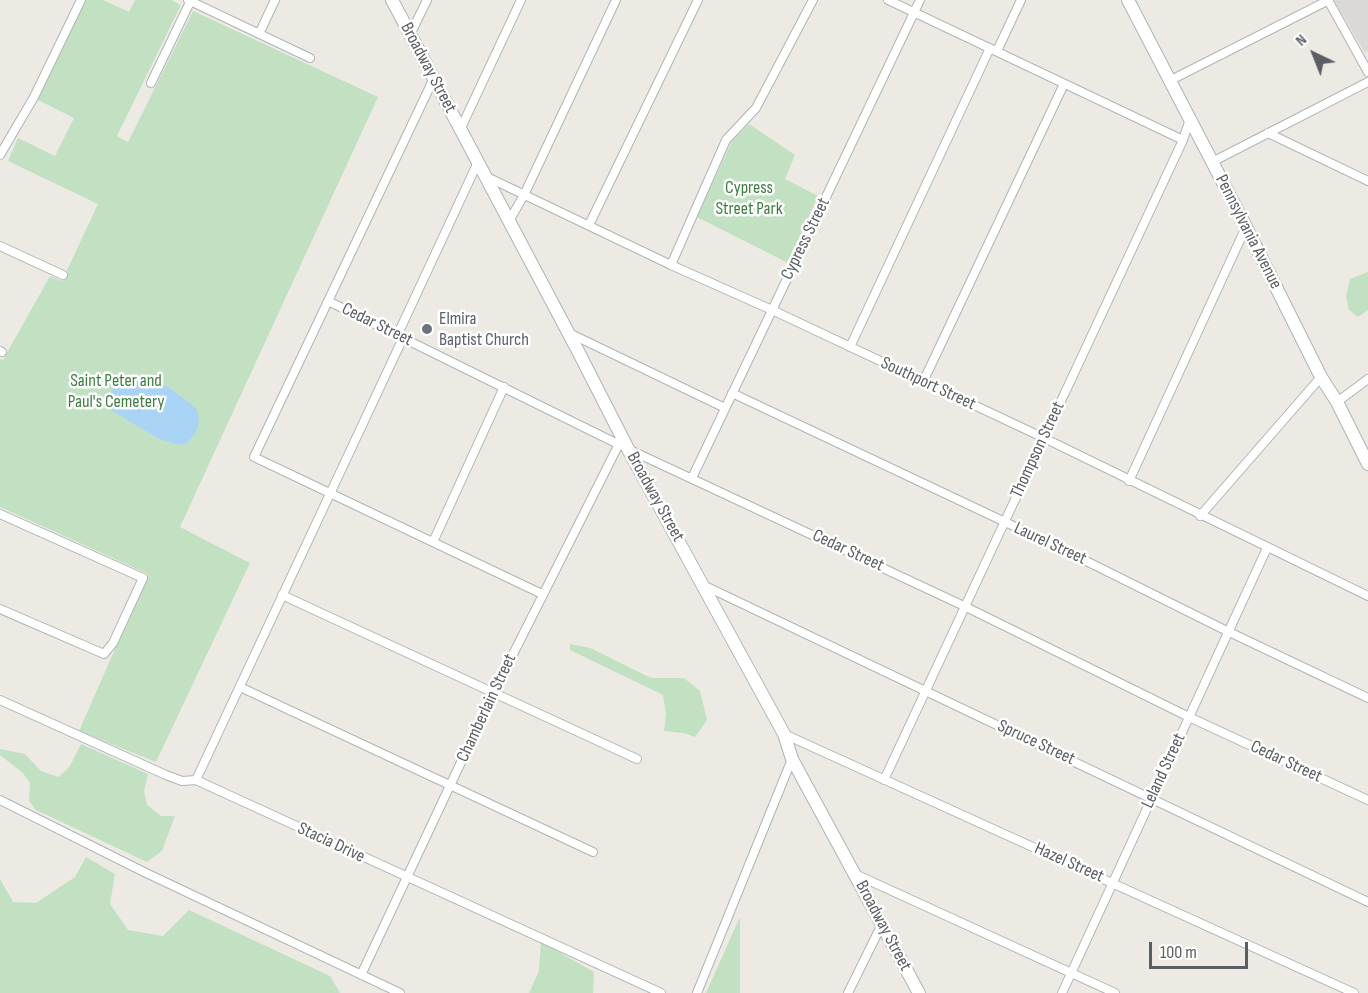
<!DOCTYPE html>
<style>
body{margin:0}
#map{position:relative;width:1368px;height:993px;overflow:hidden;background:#eceae3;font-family:"Sofia Sans Condensed",sans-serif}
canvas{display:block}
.north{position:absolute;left:1284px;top:24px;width:60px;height:60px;-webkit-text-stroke:4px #fff;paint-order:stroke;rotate:317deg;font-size:16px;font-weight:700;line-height:24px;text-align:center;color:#5b5e62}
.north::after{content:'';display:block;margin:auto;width:21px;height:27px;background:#5b5e62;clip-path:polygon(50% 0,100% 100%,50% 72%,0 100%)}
.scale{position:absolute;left:1149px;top:942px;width:99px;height:27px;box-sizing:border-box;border:3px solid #5b5e62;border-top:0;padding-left:8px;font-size:18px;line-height:21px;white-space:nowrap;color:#5b5e62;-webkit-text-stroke:4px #fff;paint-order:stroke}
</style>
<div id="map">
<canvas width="1368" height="993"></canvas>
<div class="north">N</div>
<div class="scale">100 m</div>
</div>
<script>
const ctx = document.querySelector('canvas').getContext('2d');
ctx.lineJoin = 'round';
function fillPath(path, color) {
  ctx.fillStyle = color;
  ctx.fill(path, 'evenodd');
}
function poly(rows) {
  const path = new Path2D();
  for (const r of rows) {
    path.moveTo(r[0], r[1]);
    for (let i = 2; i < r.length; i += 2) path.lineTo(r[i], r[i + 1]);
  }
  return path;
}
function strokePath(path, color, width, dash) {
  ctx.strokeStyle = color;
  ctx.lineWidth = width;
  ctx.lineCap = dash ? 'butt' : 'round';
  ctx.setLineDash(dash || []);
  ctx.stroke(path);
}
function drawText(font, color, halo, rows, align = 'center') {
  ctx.font = font + ' "Sofia Sans Condensed",sans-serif';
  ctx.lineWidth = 5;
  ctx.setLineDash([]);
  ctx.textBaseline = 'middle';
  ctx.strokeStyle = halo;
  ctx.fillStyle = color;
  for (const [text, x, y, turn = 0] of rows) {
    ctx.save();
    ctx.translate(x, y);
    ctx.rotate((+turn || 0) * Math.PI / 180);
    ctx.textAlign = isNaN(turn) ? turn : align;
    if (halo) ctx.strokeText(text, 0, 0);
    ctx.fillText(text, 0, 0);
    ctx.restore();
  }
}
fillPath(poly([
 [1334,0,1368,0,1368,51,1365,53]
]), '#dbd9d5');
fillPath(poly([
 [84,0,103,0,129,12,135,0,171,0,181,5,117,136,128,142,193,11,378,97,180,527,250,563,156,762,79,731,148,574,0,507,0,359,3,360,50,276,62,281,98,204,8,161,18,138,55,156,74,118,36,99],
 [749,124,795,155,785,179,818,196,788,263,697,217,732,141],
 [1368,272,1368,310,1358,317,1349,310,1346,297,1350,279],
 [570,644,590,648,651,678,684,678,700,691,707,720,695,737,683,733,664,731,666,714,663,695,570,650],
 [81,744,148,774,144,791,147,805,161,816,175,816,162,851,147,862,36,810,29,801,30,783,23,773,0,755,0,749,25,754,41,771,59,777,70,766],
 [86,857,115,874,110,904,128,930,163,936,189,910,330,976,340,993,0,993,0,879,13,902,36,903,75,877],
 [740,917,740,993,706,993],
 [541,942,594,972,593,993,529,993,539,971]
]), '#c2e1c2');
fillPath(poly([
 [143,379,167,386,196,408,199,417,198,427,194,435,188,442,181,445,159,439,111,410,107,405,107,398,116,385,125,381]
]), '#a9d4f6');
const street = poly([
 [188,0,310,58],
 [888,0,1183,140],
 [1328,0,1368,72],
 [259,34,275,0],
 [410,35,427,0],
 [997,51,1021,0],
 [434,78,254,457,542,594],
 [1171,80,1329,0],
 [151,83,191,0],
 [460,130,521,0],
 [1268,133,1368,181],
 [0,155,34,97,81,0],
 [1212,162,1368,82],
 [485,176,671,265,772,310,1044,438,1368,596],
 [509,221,524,195,616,0],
 [589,225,698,0],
 [0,246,63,275],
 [671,265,726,140,756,108,813,0],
 [328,301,628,449,964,606,1189,717,1368,800],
 [569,333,725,408],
 [397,336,478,162],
 [850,347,990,48],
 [0,351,2,352],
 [923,382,1064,84],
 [732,393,1058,547,1227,631,1368,698],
 [1337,402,1368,379],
 [692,478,920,0],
 [1129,481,1246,227],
 [0,514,143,578,113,643,104,654,0,609],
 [1200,516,1321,377],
 [433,542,504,387],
 [703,585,1368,902],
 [282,595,637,759],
 [240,687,593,852],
 [0,700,166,775,182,781,196,780,661,993],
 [784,734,1354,993],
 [196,780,403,338],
 [884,780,1183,140,1190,119],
 [0,800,144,872,400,993],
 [855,874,1115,993],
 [361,975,494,692,619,444],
 [697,993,792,759],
 [848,993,882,924],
 [1062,993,1267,548]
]);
const secondary = poly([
 [392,0,579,353,628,449,784,734,792,759,919,993],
 [1128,0,1246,227,1321,377,1337,402,1368,464]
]);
strokePath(street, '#b0b3b7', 10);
strokePath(secondary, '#afb2b7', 14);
strokePath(street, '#fff', 8);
strokePath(secondary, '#fff', 12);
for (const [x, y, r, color] of [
 [427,329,6,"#6b7280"]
]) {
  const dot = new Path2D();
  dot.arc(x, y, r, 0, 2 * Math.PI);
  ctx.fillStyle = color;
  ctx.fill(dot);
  strokePath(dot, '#fff', 2);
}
drawText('18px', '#5b5e62', '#fff', [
 ["Broadway Street",428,68,62],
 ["Pennsylvania Avenue",1248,232,63],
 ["Cypress Street",806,239,-64],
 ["Cedar Street",377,325,26],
 ["Southport Street",928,384,25],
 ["Thompson Street",1038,450,-65],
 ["Broadway Street",655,497,61],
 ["Laurel Street",1050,544,25],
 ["Cedar Street",848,551,25],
 ["Chamberlain Street",487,708,-65],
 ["Spruce Street",1036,743,25],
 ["Cedar Street",1286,762,25],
 ["Leland Street",1164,771,-65],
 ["Stacia Drive",331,843,25],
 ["Hazel Street",1069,863,24],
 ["Broadway Street",883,926,62]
]);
drawText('18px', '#3d7f41', '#fff', [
 ["Cypress",749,188],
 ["Street Park",749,209],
 ["Saint Peter and",116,381],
 ["Paul's Cemetery",116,402]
]);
drawText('18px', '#5b616d', '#fff', [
 ["Elmira",439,319],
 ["Baptist Church",439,340]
], 'left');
</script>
